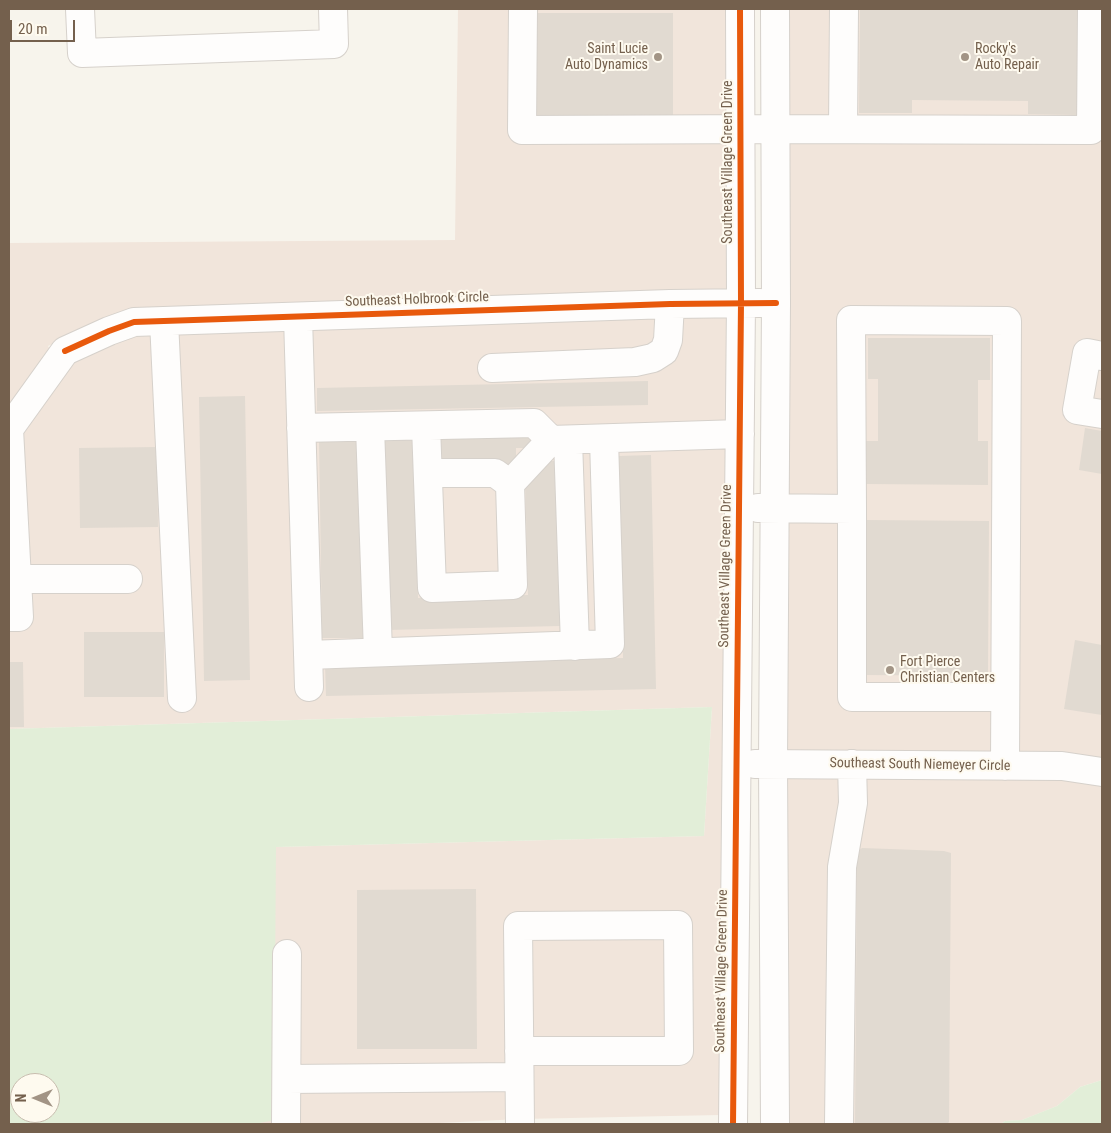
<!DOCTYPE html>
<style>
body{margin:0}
#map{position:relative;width:1111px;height:1133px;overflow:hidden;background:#f7f4ec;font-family:"Roboto Condensed",sans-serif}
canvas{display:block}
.frame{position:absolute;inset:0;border:10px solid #74604d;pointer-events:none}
.north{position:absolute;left:10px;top:1073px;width:50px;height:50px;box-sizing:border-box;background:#fefaef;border:1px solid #c7bcae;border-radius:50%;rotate:270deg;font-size:14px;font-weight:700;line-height:20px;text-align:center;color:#74604d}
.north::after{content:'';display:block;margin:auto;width:18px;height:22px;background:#a29485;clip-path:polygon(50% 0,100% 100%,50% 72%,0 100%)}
.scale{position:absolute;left:10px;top:20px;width:65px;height:22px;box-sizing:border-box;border:2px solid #74604d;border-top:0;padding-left:6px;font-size:15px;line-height:18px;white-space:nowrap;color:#74604d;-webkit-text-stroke:4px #fefaef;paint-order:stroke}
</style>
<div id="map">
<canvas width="1111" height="1133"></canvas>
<div class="frame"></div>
<div class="north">N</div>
<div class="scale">20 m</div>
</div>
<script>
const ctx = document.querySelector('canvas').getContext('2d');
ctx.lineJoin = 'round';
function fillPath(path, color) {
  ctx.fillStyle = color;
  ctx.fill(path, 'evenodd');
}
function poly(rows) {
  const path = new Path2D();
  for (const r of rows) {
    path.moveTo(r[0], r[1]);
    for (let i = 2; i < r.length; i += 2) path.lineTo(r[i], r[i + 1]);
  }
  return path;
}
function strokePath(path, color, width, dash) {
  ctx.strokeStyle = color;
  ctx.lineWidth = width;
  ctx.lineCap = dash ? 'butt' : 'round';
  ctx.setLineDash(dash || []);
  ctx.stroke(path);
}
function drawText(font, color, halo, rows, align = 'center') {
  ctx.font = font + ' "Roboto Condensed",sans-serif';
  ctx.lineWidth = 4;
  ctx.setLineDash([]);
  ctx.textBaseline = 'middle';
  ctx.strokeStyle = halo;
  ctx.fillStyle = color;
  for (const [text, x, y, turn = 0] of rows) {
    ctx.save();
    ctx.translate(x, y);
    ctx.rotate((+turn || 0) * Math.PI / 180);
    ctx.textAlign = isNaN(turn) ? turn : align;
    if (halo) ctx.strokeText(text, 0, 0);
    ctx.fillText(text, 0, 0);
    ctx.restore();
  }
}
fillPath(poly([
 [458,9,728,9,728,292,104,321,48,346,59,366,137,333,728,315,720,1115,520,1119,420,1124,255,1124,274,1119,275,847,704,836,712,707,9,729,9,243,455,240],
 [788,9,1102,9,1102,760,786,752],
 [786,775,1061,777,1102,783,1102,1080,1080,1087,1057,1106,1022,1120,1005,1121,1001,1124,787,1124]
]), '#f1e5db');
fillPath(poly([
 [712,707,704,836,276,847,274,1120,255,1124,9,1124,9,729],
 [20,1083,50,1083,50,1113,20,1113],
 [1102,1080,1102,1124,1001,1124,1005,1121,1022,1120,1057,1106,1080,1087]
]), '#e2eed8');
fillPath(poly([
 [860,9,1080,9,1079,115,1028,114,1028,101,912,100,912,113,859,113],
 [532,13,673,13,673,115,532,115],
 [868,338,990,338,990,380,978,380,978,441,988,441,988,485,866,484,866,441,878,441,878,379,868,379],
 [648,381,648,405,317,411,317,388],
 [245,396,250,680,204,681,199,397],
 [1085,428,1102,431,1102,474,1079,470],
 [439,433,530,433,530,448,516,448,516,464,439,464],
 [414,435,418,598,528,595,525,474,538,461,556,461,560,626,387,630,383,436],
 [319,438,360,438,363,638,322,638],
 [157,447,158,527,80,528,79,448],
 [651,455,656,689,326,696,325,664,623,658,619,456],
 [866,520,989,521,988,676,865,675],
 [84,632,164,632,164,697,84,697],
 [1075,640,1102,645,1102,715,1064,709],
 [9,662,23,662,24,727,9,727],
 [862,848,944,851,951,853,949,1122,947,1124,855,1124,857,852],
 [476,889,477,1049,357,1049,357,890]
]), '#e1dad1');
const minor = poly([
 [80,9,82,53,334,44,333,9],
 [523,9,522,130,775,129,1091,130,1092,9],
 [843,129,844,9],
 [298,317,309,687],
 [164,321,182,698],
 [1102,356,1087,353,1077,410,1102,414],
 [492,368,635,362,653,358,664,351,668,340,670,304],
 [426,426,432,588,513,585,510,484,495,473,428,473],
 [370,427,378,652],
 [301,428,534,423,551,440],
 [568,440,575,646],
 [510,484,551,440,740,434],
 [758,508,852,509,851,320,1007,321,1005,766],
 [852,509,852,697,1005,697],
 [17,579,128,579],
 [9,617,19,617,9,429,65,351,109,331,134,322,670,304,760,303],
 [308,655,610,644,604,439],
 [755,764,1062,766,1102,772],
 [519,1051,679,1051,678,925,518,926,520,1124],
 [287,1079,519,1077],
 [286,1124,287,954],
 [733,1124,741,303,740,9],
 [775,1124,773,763,776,303,775,9],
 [839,1124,842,867,853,803,852,764]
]);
strokePath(minor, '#d6d1cb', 30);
strokePath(minor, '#fefdfc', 28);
strokePath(poly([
 [65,351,109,331,134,322,670,304,776,303],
 [733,1124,741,303,740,9]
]), '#e8590c', 6);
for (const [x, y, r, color] of [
 [658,57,5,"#a29485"],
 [965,57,5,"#a29485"],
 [890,670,5,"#a29485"]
]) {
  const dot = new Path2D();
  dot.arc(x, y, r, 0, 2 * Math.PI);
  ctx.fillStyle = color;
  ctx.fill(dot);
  strokePath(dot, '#fefaef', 2);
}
drawText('14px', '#74604d', '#fefaef', [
 ["Saint Lucie",648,49,"right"],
 ["Auto Dynamics",648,65,"right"],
 ["Rocky's",975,49],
 ["Auto Repair",975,65],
 ["Fort Pierce",900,662],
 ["Christian Centers",900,678]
], 'left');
drawText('14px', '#74604d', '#fefaef', [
 ["Southeast Village Green Drive",728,162,-90],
 ["Southeast Holbrook Circle",417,300,-2],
 ["Southeast Village Green Drive",726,566,-89],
 ["Southeast South Niemeyer Circle",920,765,1],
 ["Southeast Village Green Drive",722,971,-89]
]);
</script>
